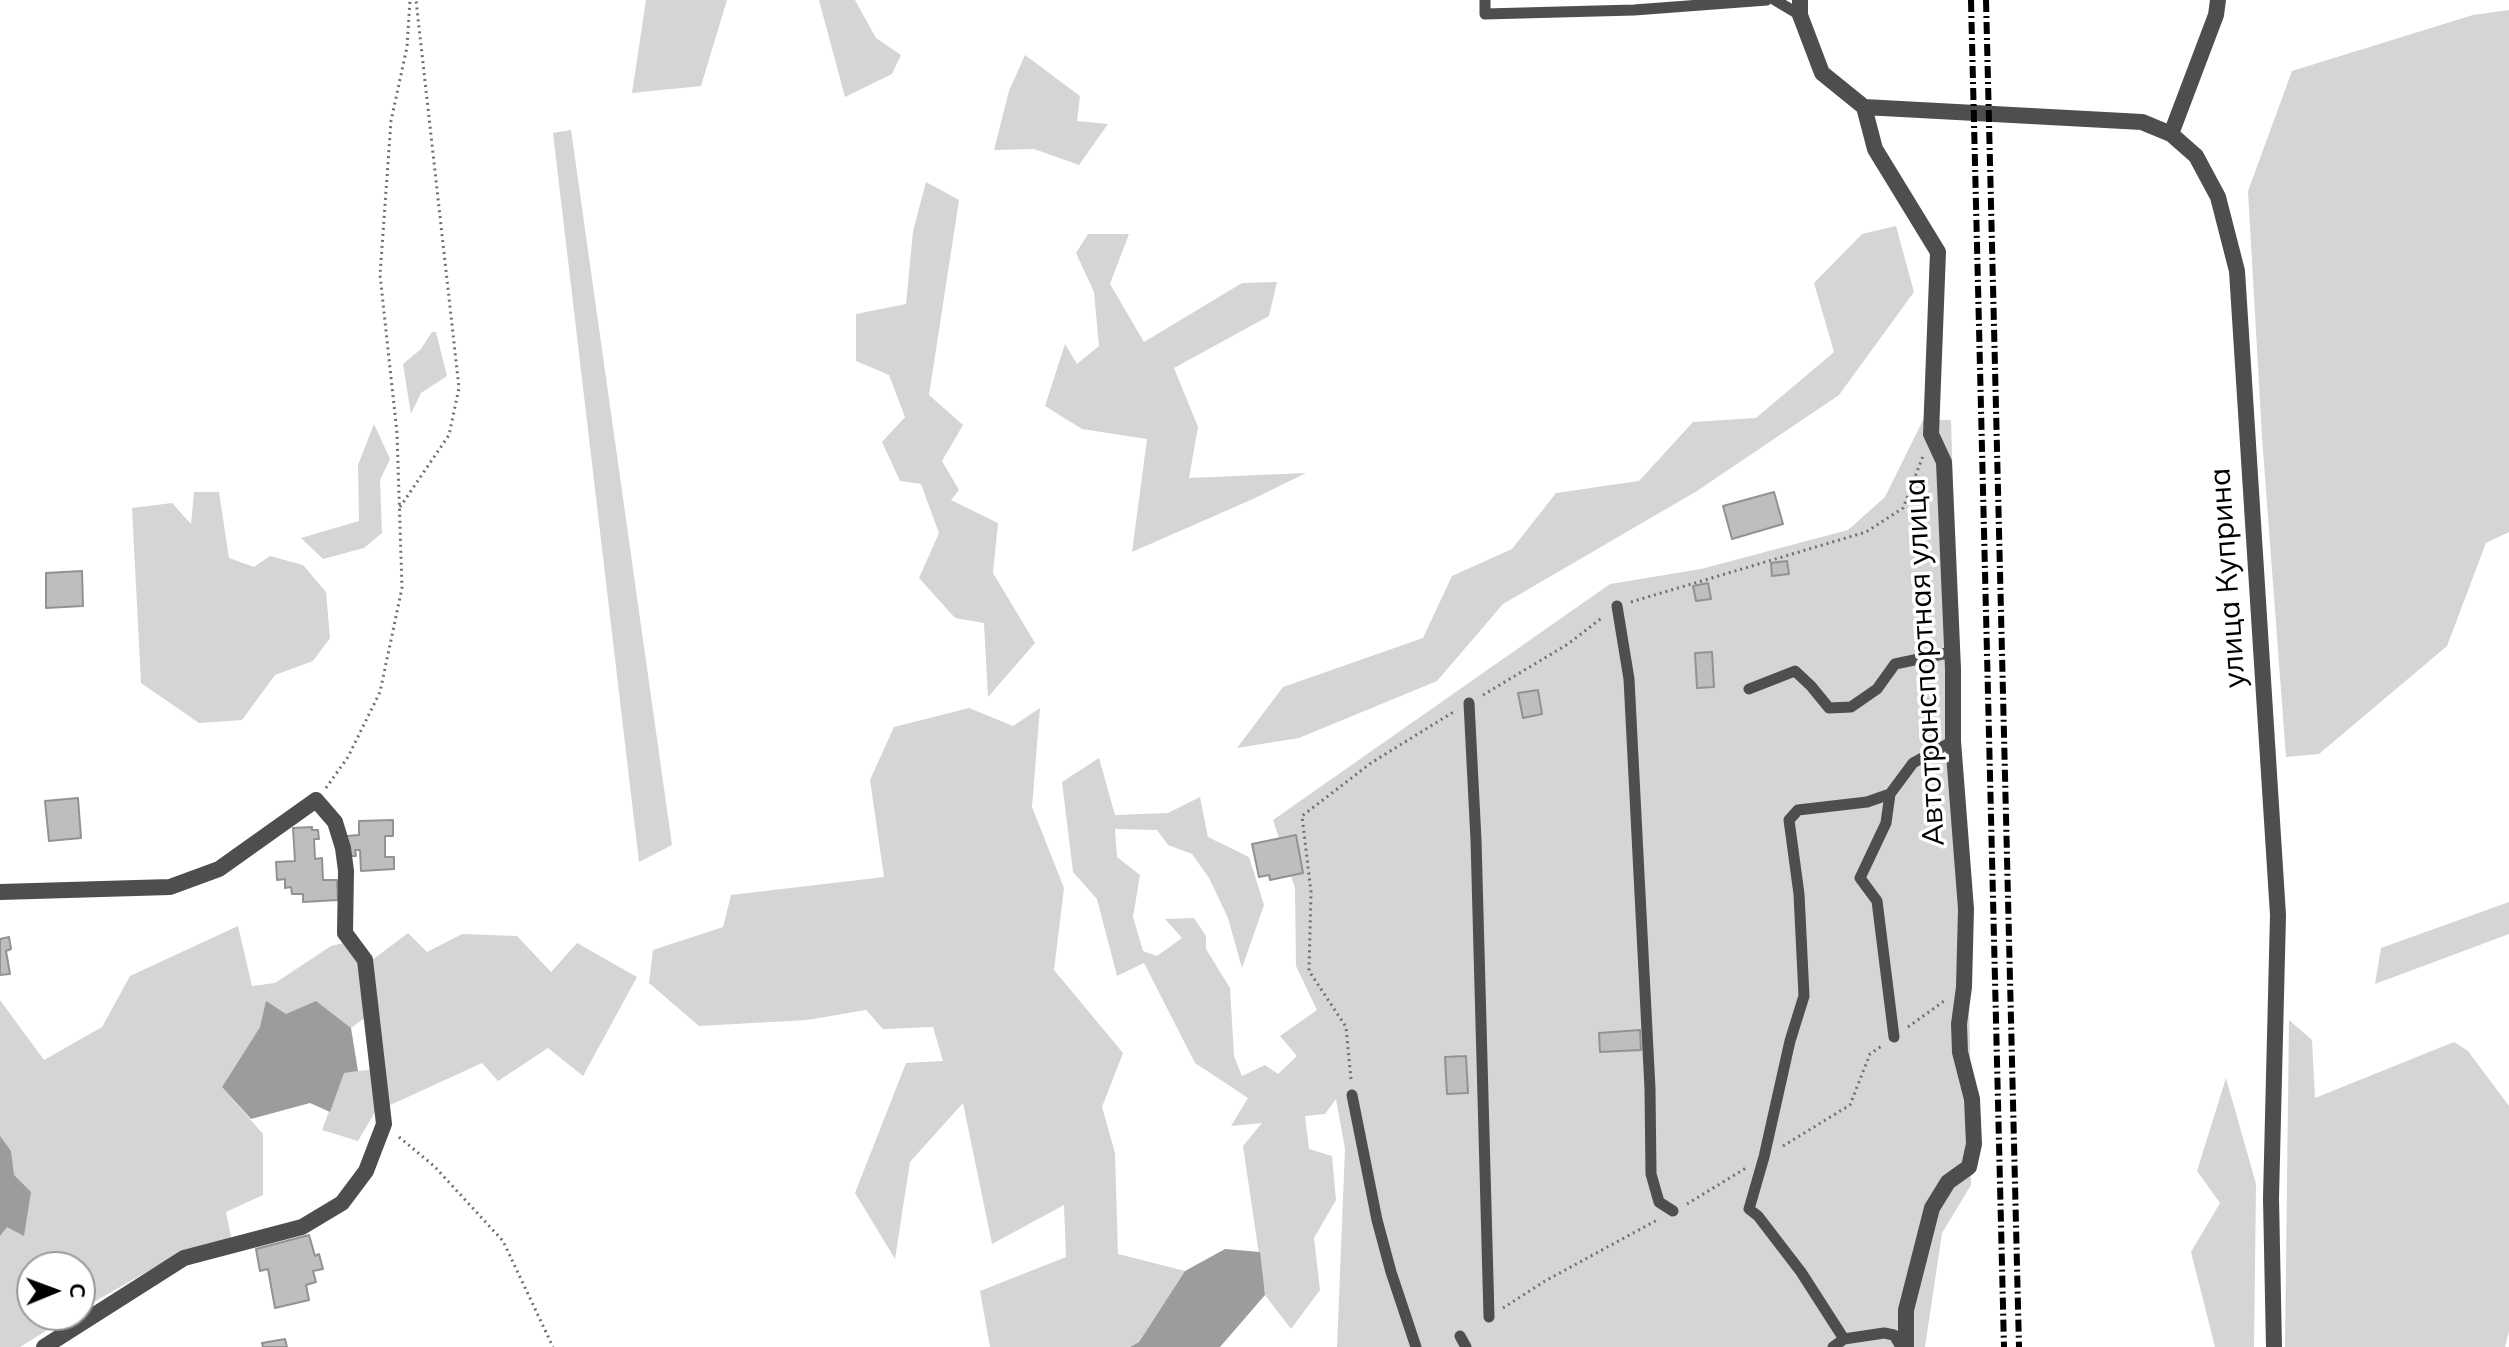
<!DOCTYPE html>
<meta charset="utf-8">
<style>
body{margin:0}
#map{position:relative;width:2509px;height:1347px;overflow:hidden;background:#fff;font-family:Mulish,sans-serif}
canvas{display:block}
.north{position:absolute;left:16px;top:1251px;width:80px;height:80px;box-sizing:border-box;background:#fff;border:2px solid #999;border-radius:50%;rotate:89deg;font-size:22px;font-weight:700;line-height:32px;text-align:center;color:#000}
.north::after{content:'';display:block;margin:auto;width:28px;height:36px;background:#000;clip-path:polygon(50% 0,100% 100%,50% 72%,0 100%)}
</style>
<div id="map">
<canvas width="2509" height="1347"></canvas>
<div class="north">С</div>
</div>
<script>
const ctx = document.querySelector('canvas').getContext('2d');
ctx.lineJoin = 'round';
function fillPath(path, color) {
  ctx.fillStyle = color;
  ctx.fill(path, 'evenodd');
}
function poly(rows) {
  const path = new Path2D();
  for (const r of rows) {
    path.moveTo(r[0], r[1]);
    for (let i = 2; i < r.length; i += 2) path.lineTo(r[i], r[i + 1]);
  }
  return path;
}
function strokePath(path, color, width, dash) {
  ctx.strokeStyle = color;
  ctx.lineWidth = width;
  ctx.lineCap = dash ? 'butt' : 'round';
  ctx.setLineDash(dash || []);
  ctx.stroke(path);
}
function drawText(font, color, halo, rows, align = 'center') {
  ctx.font = font + ' Mulish,sans-serif';
  ctx.lineWidth = 7;
  ctx.setLineDash([]);
  ctx.textBaseline = 'middle';
  ctx.strokeStyle = halo;
  ctx.fillStyle = color;
  for (const [text, x, y, turn = 0] of rows) {
    ctx.save();
    ctx.translate(x, y);
    ctx.rotate((+turn || 0) * Math.PI / 180);
    ctx.textAlign = isNaN(turn) ? turn : align;
    if (halo) ctx.strokeText(text, 0, 0);
    ctx.fillText(text, 0, 0);
    ctx.restore();
  }
}
fillPath(poly([
 [646,0,727,0,701,86,632,93],
 [819,0,855,0,876,38,901,55,892,74,845,97],
 [2509,10,2509,532,2486,543,2447,646,2319,754,2286,757,2262,437,2248,191,2292,71,2473,15],
 [1025,55,1080,96,1077,121,1108,124,1079,165,1034,149,994,150,1009,91],
 [571,130,672,845,639,862,553,133],
 [926,182,959,200,929,395,963,425,942,461,959,490,951,500,998,523,993,573,1035,643,988,697,984,623,955,618,919,578,939,533,921,484,900,481,882,442,905,417,889,375,856,361,856,314,906,304,913,231],
 [1896,226,1914,292,1839,395,1697,491,1503,604,1437,681,1299,738,1237,748,1283,687,1423,638,1452,576,1512,549,1556,493,1639,481,1693,422,1756,418,1834,352,1814,283,1862,234],
 [1088,234,1129,234,1110,284,1144,342,1242,283,1277,282,1269,316,1174,368,1198,427,1189,478,1306,473,1253,499,1132,552,1147,439,1082,429,1045,406,1065,344,1077,364,1099,346,1094,292,1076,253],
 [432,332,436,332,447,376,421,393,411,414,403,364,421,349],
 [1923,420,1951,420,1970,1040,1971,1185,1942,1233,1925,1347,1337,1347,1345,1149,1336,1099,1325,1114,1305,1116,1309,1149,1332,1156,1336,1200,1314,1238,1320,1290,1291,1329,1265,1295,1243,1146,1262,1123,1231,1126,1248,1098,1195,1063,1144,963,1117,976,1097,899,1073,872,1062,782,1099,758,1115,815,1168,813,1200,797,1208,837,1249,857,1264,905,1242,968,1228,918,1209,878,1192,854,1168,845,1157,830,1115,829,1117,857,1140,875,1133,917,1143,951,1157,956,1182,938,1165,919,1194,918,1206,936,1206,949,1230,988,1234,1056,1242,1076,1265,1065,1278,1074,1297,1056,1280,1036,1317,1010,1296,966,1295,888,1273,820,1610,584,1701,569,1848,530,1885,497],
 [374,424,390,459,380,480,382,533,364,548,323,559,301,538,359,521,358,465],
 [194,492,219,492,229,558,254,567,270,556,303,565,326,592,330,638,313,661,275,675,242,720,199,723,141,683,132,508,172,503,191,524],
 [969,708,1013,726,1040,708,1032,807,1064,888,1054,970,1123,1053,1102,1107,1115,1153,1118,1254,1185,1271,1139,1342,1130,1347,990,1347,980,1291,1066,1257,1064,1205,992,1244,963,1103,910,1162,895,1259,855,1193,906,1063,943,1061,933,1027,883,1029,866,1010,807,1020,699,1026,649,983,653,950,723,927,731,895,884,877,870,780,894,727],
 [2509,902,2509,934,2375,984,2381,948],
 [238,926,252,986,275,983,331,946,356,940,363,967,408,933,427,952,462,934,517,936,551,972,577,943,637,977,583,1076,548,1048,498,1081,482,1063,375,1112,358,1141,322,1130,344,1072,381,1069,373,1012,351,1028,316,1002,260,1027,222,1087,263,1134,263,1195,226,1212,232,1242,176,1255,80,1310,80,1267,32,1267,32,1315,72,1315,20,1347,0,1347,0,1000,44,1060,102,1027,130,976],
 [2289,1020,2312,1040,2315,1098,2454,1042,2468,1051,2509,1106,2509,1331,2505,1347,2285,1347],
 [2226,1078,2256,1184,2254,1347,2215,1347,2191,1252,2220,1203,2197,1171]
]), '#d5d5d5');
fillPath(poly([
 [266,1001,286,1014,316,1001,351,1028,358,1071,344,1073,330,1112,310,1103,251,1119,222,1087,260,1027],
 [0,1136,11,1151,14,1175,31,1192,24,1236,7,1227,0,1236],
 [1225,1249,1260,1252,1265,1295,1220,1347,1130,1347,1139,1342,1185,1271]
]), '#9c9c9c');
const building = poly([
 [1774,492,1783,524,1732,539,1723,506,1774,492],
 [1787,561,1789,574,1772,576,1771,563,1787,561],
 [82,571,83,606,46,608,46,573,82,571],
 [1708,583,1711,599,1696,601,1693,586,1708,583],
 [1712,652,1714,687,1697,688,1695,653,1712,652],
 [1538,690,1542,714,1523,718,1518,693,1538,690],
 [78,798,81,838,49,841,45,801,78,798],
 [393,820,393,836,385,836,385,857,394,857,394,869,361,871,360,850,355,850,356,856,347,856,347,836,359,835,359,821,393,820],
 [312,827,312,830,318,830,319,839,314,839,315,859,322,858,323,880,337,880,338,900,303,902,303,894,292,894,291,887,285,888,285,879,277,880,276,862,295,861,293,828,312,827],
 [1296,835,1303,873,1270,880,1269,875,1259,877,1252,844,1296,835],
 [9,937,11,949,6,951,10,974,0,975,0,939,9,937],
 [1640,1030,1641,1050,1600,1052,1599,1033,1640,1030],
 [1466,1056,1468,1093,1447,1094,1445,1057,1466,1056],
 [309,1235,315,1256,319,1254,323,1269,313,1271,316,1282,306,1285,309,1300,275,1308,268,1269,260,1271,256,1249,309,1235],
 [285,1339,287,1347,263,1347,262,1343,285,1339]
]);
fillPath(building, '#bebebe');
strokePath(building, '#929292', 2);
strokePath(poly([
 [400,507,449,435,459,388,416,0],
 [1631,602,1866,532,1903,508,1923,456],
 [1483,695,1568,644,1603,617],
 [326,788,348,757,380,692,402,588,397,433,380,275,391,121,407,47,410,0],
 [1908,1027,1944,1001],
 [1351,1079,1346,1027,1309,971,1311,892,1302,816,1371,763,1455,711],
 [399,1137,434,1166,503,1241,553,1347],
 [1783,1146,1850,1105,1870,1054,1883,1045],
 [1687,1204,1746,1168],
 [1503,1308,1545,1281,1659,1219]
]), '#707070', 3, [2, 4]);
strokePath(poly([
 [1485,0,1485,14,1634,10,1767,0],
 [1775,0,1800,15],
 [1617,606,1629,679,1650,1089,1651,1174,1659,1202,1673,1211],
 [1749,689,1795,671,1811,686,1829,708,1851,707,1877,689,1895,664,1952,652],
 [1469,703,1476,840,1489,1317],
 [1890,794,1867,802,1798,810,1789,820,1799,894,1804,996,1790,1041,1764,1157,1749,1209,1758,1216,1801,1272,1844,1339,1884,1333,1894,1335,1901,1347],
 [1894,1037,1877,901,1860,878,1886,823,1890,794,1913,763,1953,741],
 [1352,1095,1377,1220,1391,1272,1416,1347],
 [1460,1336,1466,1347],
 [1833,1347,1844,1339]
]), '#4e4e4e', 11);
strokePath(poly([
 [1800,0,1800,15,1822,73,1864,107,1875,149,1938,252,1931,434,1944,462,1953,669,1953,741,1966,909,1964,987,1959,1024,1960,1052,1972,1099,1974,1144,1969,1167,1948,1182,1932,1208,1906,1310,1906,1347],
 [1864,107,2142,122,2171,134,2196,156,2218,197,2237,271,2278,915,2271,1198,2274,1347],
 [2171,134,2216,15,2218,0],
 [0,892,170,887,219,869,316,800,335,822,343,848,346,871,345,933,365,960,384,1124,366,1171,342,1203,302,1227,184,1258,44,1347]
]), '#4e4e4e', 16);
strokePath(poly([
 [1971,0,2004,1347],
 [1986,0,2019,1347]
]), '#000', 6, [12, 4, 2, 4]);
drawText('30px', '#000', '#fff', [
 ["улица Куприна",2228,578,-94],
 ["Автотранспортная улица",1925,662,-93]
]);
</script>
